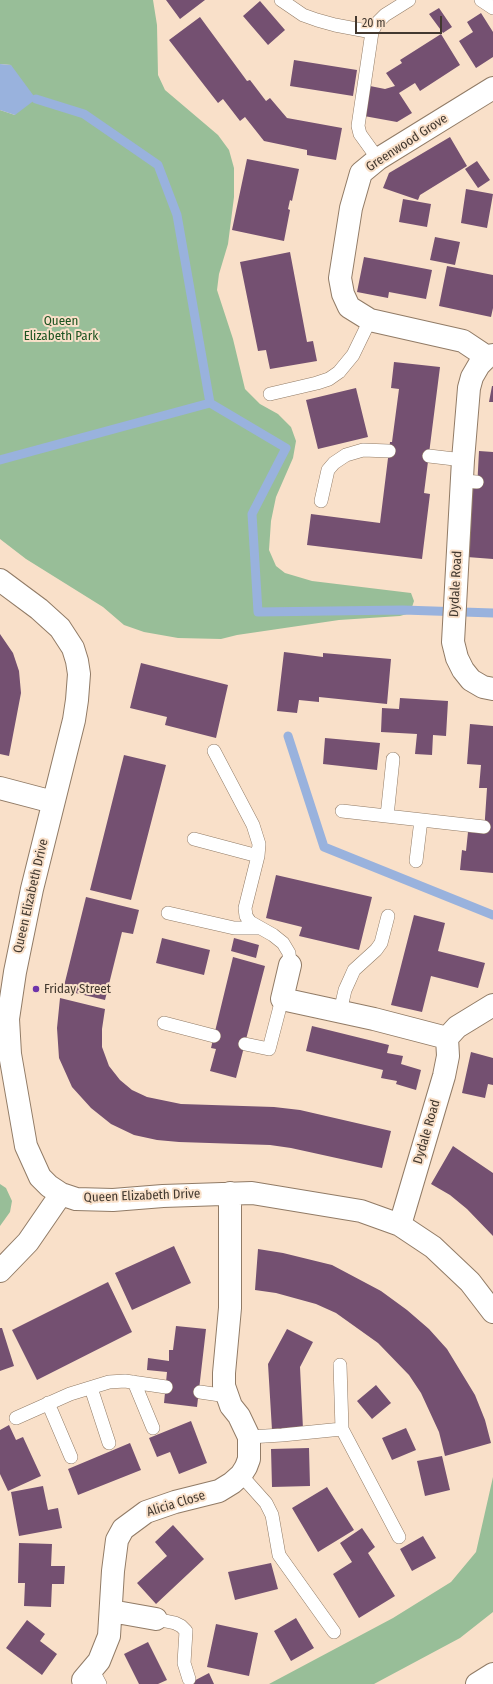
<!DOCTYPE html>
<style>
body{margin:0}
#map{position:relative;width:493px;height:1684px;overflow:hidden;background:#f9e0c9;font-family:"Fira Sans Condensed",sans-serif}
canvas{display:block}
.scale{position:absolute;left:355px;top:16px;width:87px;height:18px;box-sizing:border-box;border:2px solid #42382f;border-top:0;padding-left:5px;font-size:12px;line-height:14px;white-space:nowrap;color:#42382f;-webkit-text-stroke:3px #f9e0c9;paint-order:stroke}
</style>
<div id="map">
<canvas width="493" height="1684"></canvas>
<div class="scale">20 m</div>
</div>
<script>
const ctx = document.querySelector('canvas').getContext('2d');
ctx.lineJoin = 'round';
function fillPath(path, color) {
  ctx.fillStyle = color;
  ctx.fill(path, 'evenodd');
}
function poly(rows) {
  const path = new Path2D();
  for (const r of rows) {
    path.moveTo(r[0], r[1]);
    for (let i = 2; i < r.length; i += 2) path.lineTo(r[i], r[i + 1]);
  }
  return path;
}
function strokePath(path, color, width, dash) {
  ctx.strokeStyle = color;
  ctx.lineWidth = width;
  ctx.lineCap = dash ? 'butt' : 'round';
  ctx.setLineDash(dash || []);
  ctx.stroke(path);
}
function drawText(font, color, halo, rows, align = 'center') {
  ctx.font = font + ' "Fira Sans Condensed",sans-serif';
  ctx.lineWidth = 4;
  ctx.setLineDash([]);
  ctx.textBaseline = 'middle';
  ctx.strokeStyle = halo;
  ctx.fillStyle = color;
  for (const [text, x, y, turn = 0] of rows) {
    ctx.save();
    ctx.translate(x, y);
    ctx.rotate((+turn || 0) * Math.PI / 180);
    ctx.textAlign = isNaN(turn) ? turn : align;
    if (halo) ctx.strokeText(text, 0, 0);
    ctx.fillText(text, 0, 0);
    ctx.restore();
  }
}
fillPath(poly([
 [0,0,153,0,157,25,158,75,165,90,218,135,229,150,234,168,234,197,228,244,219,274,217,290,233,339,245,389,260,404,278,414,291,427,296,441,293,458,276,497,271,521,269,550,276,566,285,573,312,581,411,593,414,601,410,613,400,616,339,620,237,635,221,639,178,638,144,632,124,625,103,607,26,559,0,539,0,110,15,115,11,65,0,64],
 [0,1184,6,1188,12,1201,10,1212,0,1226],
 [493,1477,493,1612,460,1638,374,1684,269,1684,393,1618,451,1582,476,1552]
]), '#98be98');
fillPath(poly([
 [0,64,11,65,36,99,15,115,0,110]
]), '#99b2dd');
strokePath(poly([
 [36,99,84,114,158,165,177,215,210,403,286,448,252,514,258,612,403,610,493,613],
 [0,460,210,403],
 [288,736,324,847,493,915]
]), '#99b2dd', 9);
fillPath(poly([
 [166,0,205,0,180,19],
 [260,1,285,30,268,45,243,16],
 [439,8,452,27,443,33,429,14],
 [481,13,493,32,493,57,476,68,459,41,473,32,467,22],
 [200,17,247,81,250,80,266,101,270,98,287,118,342,128,336,160,307,155,307,150,264,141,245,117,240,121,223,99,218,103,169,40],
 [441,34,460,65,420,91,415,83,399,93,412,113,397,122,364,116,370,86,385,89,395,86,386,73,402,63,400,60],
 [294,60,357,70,353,96,290,86],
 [450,137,467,166,420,195,418,200,383,188,389,173],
 [247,159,299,169,292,201,290,200,288,209,290,210,284,241,232,230],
 [477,161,490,180,478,188,465,169],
 [466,189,493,194,487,228,461,223],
 [403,199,431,204,427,227,399,222],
 [435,237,460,242,455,265,430,260],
 [290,252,307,342,313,341,317,361,270,369,266,350,258,351,240,262],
 [364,257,432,270,426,299,389,292,388,298,357,292],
 [447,266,493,275,493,308,491,317,439,306],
 [394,362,440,367,424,493,430,494,422,559,307,545,311,514,380,523,390,442,392,442,399,389,391,388],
 [492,386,493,386,493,402,489,402],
 [356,388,368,437,318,449,306,400],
 [479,451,493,452,493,559,467,557,471,488,477,489],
 [0,634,13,653,19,671,21,693,9,756,0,754],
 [284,652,323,657,323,653,391,659,387,704,319,697,319,702,299,700,297,713,277,711],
 [141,663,228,685,216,738,165,725,167,717,130,708],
 [400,698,448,701,446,736,433,735,432,755,415,754,417,734,381,732,382,708,399,709],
 [470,724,493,726,493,873,460,870,462,850,466,851,468,832,484,833,487,788,479,788,481,765,467,764],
 [325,738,380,743,377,770,323,764],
 [124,755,166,765,131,900,90,890],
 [276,875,372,897,359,950,299,936,302,927,266,918],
 [86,897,139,910,133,934,122,932,105,1000,63,990],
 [414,915,445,923,438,951,485,963,478,988,431,976,422,1012,391,1005],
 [162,938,210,950,204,975,156,963],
 [234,938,259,945,256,958,231,951],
 [233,957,265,966,236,1078,210,1071,216,1049,211,1048],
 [60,998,105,1009,102,1029,102,1047,109,1066,120,1080,132,1090,147,1097,181,1104,274,1107,300,1110,391,1131,382,1168,291,1148,270,1145,179,1142,157,1140,134,1135,111,1124,91,1108,72,1087,59,1058,57,1028],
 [312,1026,389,1045,387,1053,403,1056,401,1064,421,1070,416,1090,396,1084,397,1081,381,1078,383,1070,306,1051],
 [471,1052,493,1058,493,1085,488,1084,485,1098,462,1093],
 [453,1146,493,1173,493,1236,467,1209,450,1195,431,1184],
 [174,1246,191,1283,132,1310,115,1273],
 [258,1249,283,1253,332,1265,381,1291,407,1310,429,1329,447,1349,475,1395,485,1420,491,1443,445,1456,439,1432,421,1393,409,1375,378,1343,336,1313,316,1304,276,1293,255,1290],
 [108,1282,132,1332,37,1380,12,1330],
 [176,1326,206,1329,197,1407,164,1403,167,1372,147,1370,148,1358,169,1361,169,1350,173,1350],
 [0,1328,2,1328,14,1366,0,1371],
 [287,1329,313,1342,300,1367,303,1429,272,1430,268,1364],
 [376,1385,391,1403,372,1419,357,1401],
 [191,1421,207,1463,179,1474,170,1452,157,1457,149,1438],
 [9,1425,16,1440,23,1437,41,1476,8,1491,0,1474,0,1430],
 [406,1428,416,1450,392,1460,382,1438],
 [130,1443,141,1470,78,1495,68,1469],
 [309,1448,310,1486,272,1487,271,1449],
 [442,1456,450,1490,425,1496,417,1461],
 [43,1486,48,1510,58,1508,62,1528,19,1536,11,1492],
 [327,1487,354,1530,318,1552,292,1508],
 [173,1525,204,1559,156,1604,137,1583,167,1556,155,1542],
 [362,1528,375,1547,368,1553,395,1596,359,1618,333,1574,352,1562,340,1543],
 [423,1536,436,1558,412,1571,400,1549],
 [19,1543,52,1544,51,1566,65,1566,64,1584,52,1584,51,1607,24,1606,25,1583,18,1583],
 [271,1563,278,1589,235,1600,228,1572],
 [296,1618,314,1648,291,1661,274,1631],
 [27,1620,45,1634,40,1641,57,1654,42,1675,6,1648],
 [216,1624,258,1633,249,1676,207,1667],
 [148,1642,167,1680,158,1684,139,1684,124,1654],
 [209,1673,214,1684,188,1684]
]), '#745071');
const lane = poly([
 [281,0,303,15,317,20,335,25,372,32],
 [481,0,493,8],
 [378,159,360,134,358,126,372,32,376,24,385,15,409,0],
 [270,394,317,383,329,379,339,372,353,355,370,320],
 [429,456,463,460],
 [462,481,477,482],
 [321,501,328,470,334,463,346,455,363,450,389,451],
 [214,751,253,825,259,844,258,856,245,908,246,916,250,922,273,935,283,943,289,953,290,965],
 [342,811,484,827],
 [387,816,393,759],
 [194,839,258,856],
 [416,861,421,820],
 [168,913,234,928,259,928],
 [340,1012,345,990,350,979,354,970,376,950,381,943,388,916],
 [164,1023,214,1036],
 [245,1044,269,1049,282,999],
 [340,1365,342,1429,399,1537],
 [134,1382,153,1428],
 [91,1388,109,1443],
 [200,1392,227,1396],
 [48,1403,71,1457],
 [16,1418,70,1394,109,1382,125,1381,166,1387],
 [249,1437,282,1435,342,1429],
 [241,1475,266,1503,272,1515,279,1555,334,1632],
 [156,1619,175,1623,181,1626,186,1631,184,1663,189,1679],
 [92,1669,100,1684]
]);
const street = poly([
 [493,355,487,357,479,365,472,377,469,388,463,460,453,642,457,658,463,670,471,680,483,687,493,689],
 [487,357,463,341,370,320,349,307,343,294,340,278,351,208,361,173,378,159,493,88],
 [0,580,39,609,60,628,73,648,77,661,79,674,77,700,74,720,32,889,15,972,8,1019,10,1054,26,1146,40,1177,49,1186,61,1194,76,1199,113,1200,163,1196,252,1193,361,1211,400,1225,433,1247,470,1282,493,1312],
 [0,788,53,802],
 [290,965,282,999,374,1019,447,1038,448,1056,444,1076,400,1225],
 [447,1038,457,1027,493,1005],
 [0,1271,28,1242,61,1194],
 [111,1611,156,1619],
 [83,1680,99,1661,109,1636,113,1571,117,1540,123,1529,146,1512,175,1502,219,1491,232,1483,241,1475,246,1467,249,1459,249,1437,239,1416,231,1406,224,1386,224,1373,230,1308,230,1193]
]);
const primary = poly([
 [477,1684,493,1674]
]);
strokePath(lane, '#917b66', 14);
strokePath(street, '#917b66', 24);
strokePath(primary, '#917b66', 24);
strokePath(lane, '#fff', 13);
strokePath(street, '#fff', 22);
strokePath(primary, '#fff', 22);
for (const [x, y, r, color] of [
 [36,989,4,"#6e34aa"]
]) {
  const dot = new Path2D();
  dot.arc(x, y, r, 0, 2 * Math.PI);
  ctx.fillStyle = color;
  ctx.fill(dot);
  strokePath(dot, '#f9e0c9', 1.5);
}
drawText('13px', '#42382f', '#f9e0c9', [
 ["Greenwood Grove",407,143,-33],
 ["Dydale Road",456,584,-87],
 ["Queen Elizabeth Drive",31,896,-77],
 ["Dydale Road",427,1132,-74],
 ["Queen Elizabeth Drive",142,1196,-2],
 ["Alicia Close",176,1504,-17]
]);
drawText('13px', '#1c5321', '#f9e0c9', [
 ["Queen",61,321],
 ["Elizabeth Park",61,336]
]);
drawText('13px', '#42382f', '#f9e0c9', [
 ["Friday Street",44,989]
], 'left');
</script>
